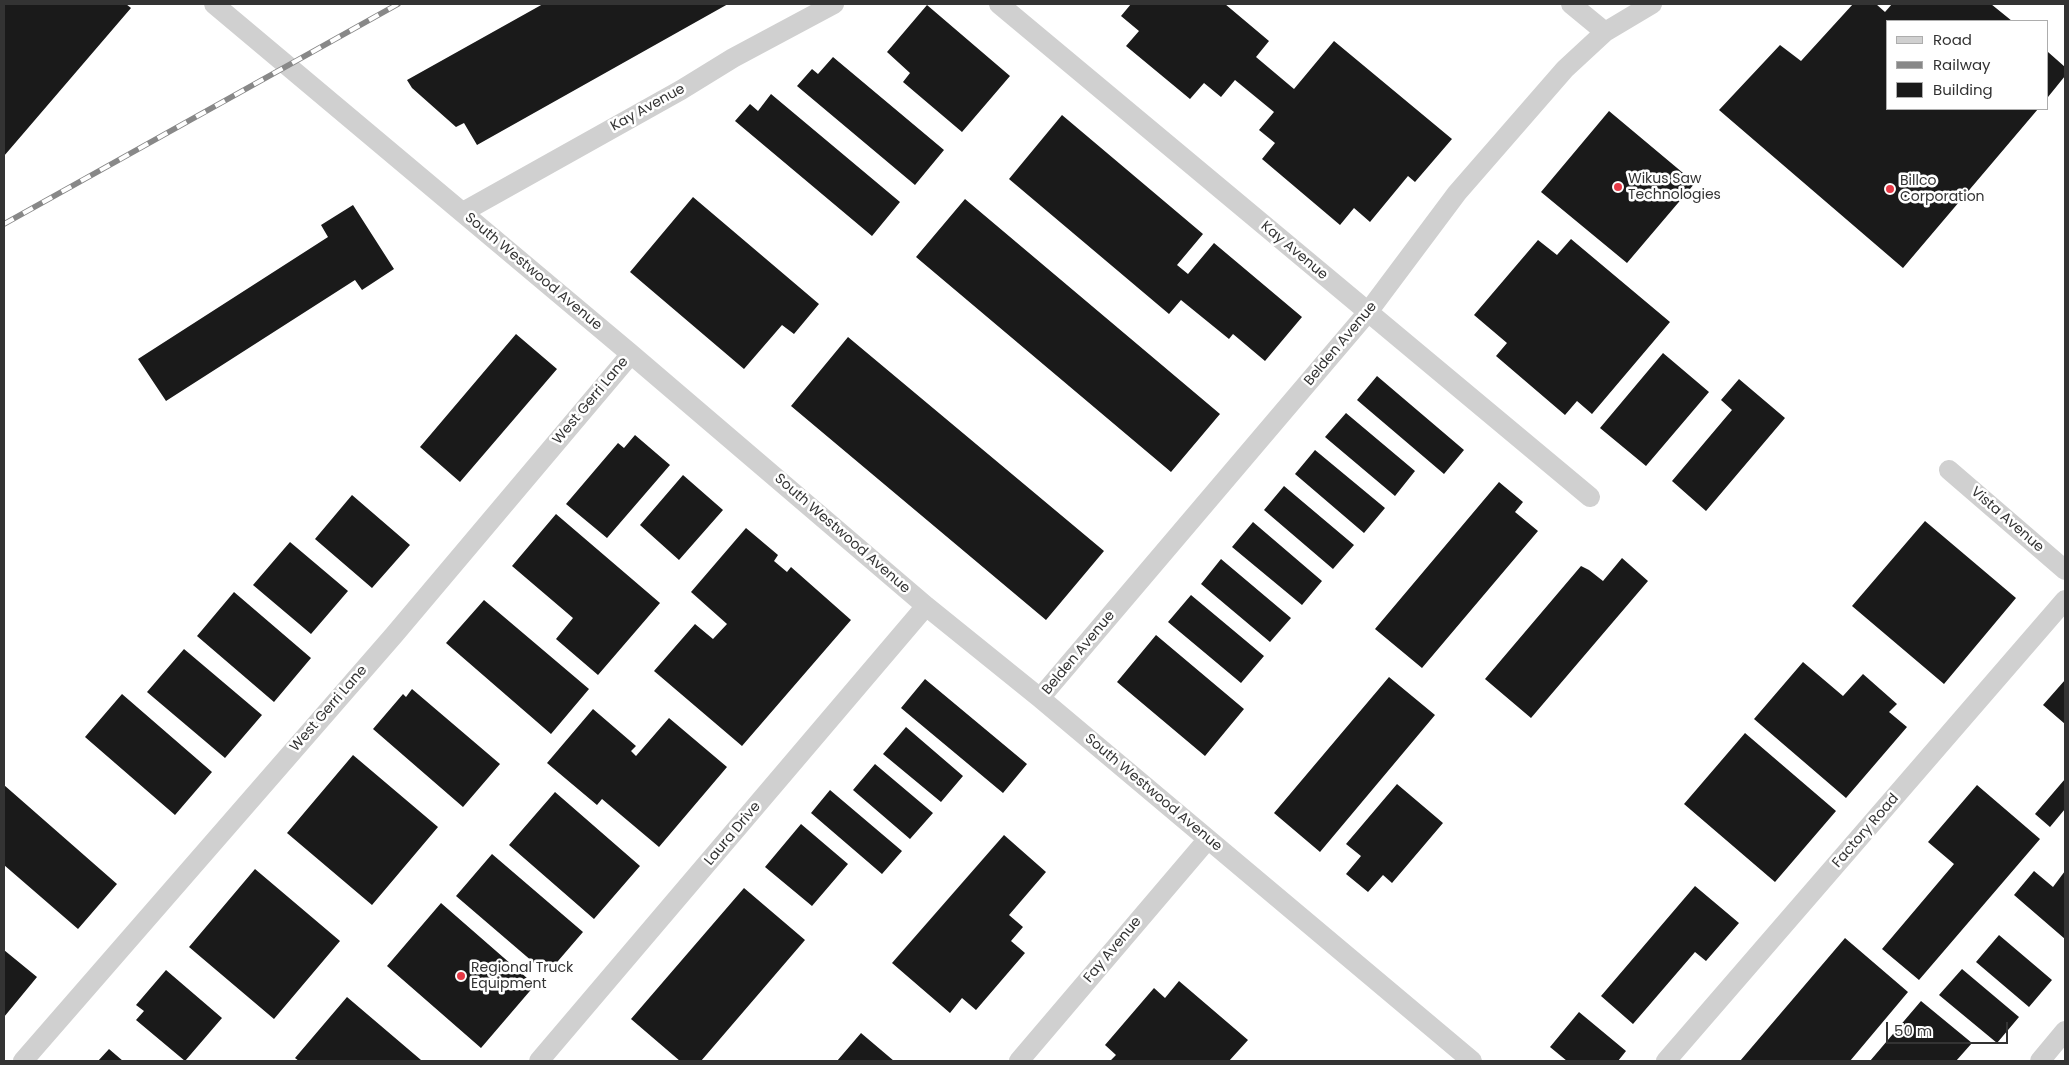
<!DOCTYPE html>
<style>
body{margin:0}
#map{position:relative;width:2069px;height:1065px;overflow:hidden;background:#fff;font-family:Poppins,sans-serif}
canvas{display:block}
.frame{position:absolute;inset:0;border:5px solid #333;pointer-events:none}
.legend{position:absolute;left:1886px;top:20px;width:162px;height:90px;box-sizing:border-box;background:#fff;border:1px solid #adadad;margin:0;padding:6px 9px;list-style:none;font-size:15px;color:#333}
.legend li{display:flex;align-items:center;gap:10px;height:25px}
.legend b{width:25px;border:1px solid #adadad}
.scale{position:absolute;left:1886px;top:1022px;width:122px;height:22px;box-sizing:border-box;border:2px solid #333;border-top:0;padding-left:6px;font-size:15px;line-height:18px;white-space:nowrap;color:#333;-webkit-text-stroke:4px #fff;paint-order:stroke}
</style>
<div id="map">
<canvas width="2069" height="1065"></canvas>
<div class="frame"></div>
<ul class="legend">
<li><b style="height:6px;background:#d0d0d0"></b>Road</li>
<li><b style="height:6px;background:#888"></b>Railway</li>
<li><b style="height:14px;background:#1a1a1a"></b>Building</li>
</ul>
<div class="scale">50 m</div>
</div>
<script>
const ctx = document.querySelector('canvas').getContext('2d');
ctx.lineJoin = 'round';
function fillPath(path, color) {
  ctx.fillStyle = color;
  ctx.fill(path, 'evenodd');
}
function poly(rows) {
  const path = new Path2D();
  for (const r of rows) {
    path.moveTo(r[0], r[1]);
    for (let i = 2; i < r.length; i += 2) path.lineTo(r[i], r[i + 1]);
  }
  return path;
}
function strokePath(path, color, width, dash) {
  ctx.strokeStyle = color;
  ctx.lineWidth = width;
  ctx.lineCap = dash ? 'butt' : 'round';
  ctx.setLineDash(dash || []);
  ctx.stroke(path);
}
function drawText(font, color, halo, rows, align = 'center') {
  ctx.font = font + ' Poppins,sans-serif';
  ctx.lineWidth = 5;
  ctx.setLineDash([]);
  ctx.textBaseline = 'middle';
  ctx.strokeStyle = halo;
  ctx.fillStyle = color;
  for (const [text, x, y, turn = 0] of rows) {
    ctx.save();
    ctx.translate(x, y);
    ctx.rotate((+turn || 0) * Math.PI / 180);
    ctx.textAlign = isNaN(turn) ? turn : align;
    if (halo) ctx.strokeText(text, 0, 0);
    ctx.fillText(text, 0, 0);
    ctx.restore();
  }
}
fillPath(poly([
 [4,4,126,4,131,8,4,156],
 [543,4,728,4,477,145,464,123,456,127,412,88,407,80],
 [1131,4,1225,4,1269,41,1256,57,1294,89,1334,41,1452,139,1415,182,1408,176,1370,222,1354,208,1340,225,1262,159,1275,143,1259,130,1274,112,1235,80,1221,97,1204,83,1190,99,1126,46,1139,31,1121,16],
 [1853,4,1876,4,1885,12,1892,4,1991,4,2012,21,1888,21,1888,109,2038,109,1903,268,1719,110,1780,45,1801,61],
 [927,5,1010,76,962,132,903,82,910,73,887,52],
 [2048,52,2065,67,2065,76,2048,97],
 [833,57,944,150,915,185,797,86,812,69,818,74],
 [771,94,900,202,872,236,735,121,750,104,758,111],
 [1609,111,1695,183,1627,263,1541,192],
 [1062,115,1203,234,1177,265,1188,274,1214,243,1302,317,1265,361,1233,334,1229,339,1181,300,1169,314,1009,179],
 [693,197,819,304,794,334,782,325,744,369,630,272],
 [965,199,1220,414,1171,472,916,257],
 [353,205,394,269,362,290,355,280,166,401,138,359,328,237,321,225],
 [1571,239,1670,322,1592,414,1577,401,1565,415,1496,356,1507,343,1474,315,1538,240,1557,255],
 [516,334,557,369,460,482,420,447],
 [848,337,1104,551,1046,620,791,406],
 [1663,353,1709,392,1646,466,1600,428],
 [1377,376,1464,450,1444,474,1357,400],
 [1739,379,1785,418,1706,511,1672,481,1732,410,1721,400],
 [1346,413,1415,471,1395,496,1325,437],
 [635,435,670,465,607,538,566,504,618,443,624,448],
 [1315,450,1385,508,1364,533,1295,474],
 [683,475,723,510,679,560,640,525],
 [1499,482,1523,502,1515,512,1538,531,1422,668,1375,629],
 [1284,486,1354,545,1333,569,1264,510],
 [352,495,410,545,372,588,315,539],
 [556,514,660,603,598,675,556,639,573,618,512,566],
 [1925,521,2016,598,1944,684,1852,606],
 [1253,522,1322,581,1302,605,1232,547],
 [746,528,778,555,774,561,787,572,791,567,851,620,742,746,654,671,695,624,713,639,727,624,691,592],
 [290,542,348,591,311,634,253,585],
 [1622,558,1648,581,1531,718,1485,679,1581,566,1589,570,1603,581],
 [1221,559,1291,618,1270,642,1201,584],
 [234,592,311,658,274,702,197,636],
 [1191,595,1264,656,1241,683,1168,622],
 [484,600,589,689,551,734,446,643],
 [1156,635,1244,709,1205,756,1117,682],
 [184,649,262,715,225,758,147,692],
 [1803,662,1843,696,1863,674,1897,704,1889,712,1907,727,1846,798,1754,719],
 [1389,677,1435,715,1320,852,1274,813],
 [925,679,1027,764,1003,793,901,708],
 [2065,680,2065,724,2043,705],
 [412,689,500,764,463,807,373,729,403,694,406,697],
 [122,694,212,772,175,815,85,737],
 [593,709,636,746,631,751,636,756,669,718,727,767,659,847,602,799,597,805,547,763],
 [906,727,963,776,941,802,883,754],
 [1745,733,1836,811,1775,882,1684,804],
 [353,755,438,827,372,905,287,833],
 [875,764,933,813,910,839,853,790],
 [2065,779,2065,809,2050,827,2035,814],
 [1397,784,1443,823,1392,883,1383,875,1368,892,1346,874,1361,856,1346,844],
 [4,785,117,884,78,929,4,865],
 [1977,785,2040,839,1919,980,1882,949,1954,864,1928,842],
 [830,790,902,851,882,874,811,813],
 [555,792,640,866,594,919,509,845],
 [801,824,848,864,812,906,765,867],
 [1004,835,1046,872,1009,915,1023,927,1011,941,1025,953,976,1010,962,998,950,1013,892,963],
 [492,854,583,932,552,968,545,962,540,968,456,896],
 [255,869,340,941,274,1019,189,947],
 [2034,871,2053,887,2065,871,2065,939,2014,895],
 [1695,886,1739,923,1706,961,1695,952,1633,1024,1601,996],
 [744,888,805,940,701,1061,680,1061,631,1019],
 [441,903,535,985,481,1048,387,966],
 [1999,935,2052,980,2029,1007,1976,962],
 [1845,938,1908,992,1850,1061,1740,1061],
 [4,950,37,977,4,1017],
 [1962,969,2019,1017,1997,1043,1939,995],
 [166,970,222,1018,185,1061,136,1020,144,1011,136,1005],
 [1179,981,1248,1040,1229,1061,1110,1061,1116,1055,1105,1045,1154,988,1165,998],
 [347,997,421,1060,420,1061,299,1061,295,1058],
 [1921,1001,1972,1043,1956,1061,1870,1061],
 [1579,1012,1626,1051,1618,1061,1567,1061,1550,1047],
 [861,1033,894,1061,837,1061],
 [109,1049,123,1061,98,1061]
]), '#1a1a1a');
strokePath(poly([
 [214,4,631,354,926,606,1040,698,1472,1061],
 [999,4,1590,497],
 [1571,4,1605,32],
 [463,212,681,90,733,58,834,4],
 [1949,470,2065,570],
 [1040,698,1368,312,1457,193,1565,69,1605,32,1652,4],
 [23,1061,394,635,631,354],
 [539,1061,926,606],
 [1019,1061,1208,839],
 [1666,1061,2065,600],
 [2040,1061,2065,1031]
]), '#d0d0d0', 20);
const rail = poly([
 [4,224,398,4]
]);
strokePath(rail, '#888', 5.5);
strokePath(rail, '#fff', 4, [11]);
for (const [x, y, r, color] of [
 [1618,187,5,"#e63946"],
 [1890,189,5,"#e63946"],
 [461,976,5,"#e63946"]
]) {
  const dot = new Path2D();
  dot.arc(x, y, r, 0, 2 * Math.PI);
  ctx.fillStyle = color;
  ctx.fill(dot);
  strokePath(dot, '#fff', 2);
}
drawText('14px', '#333', '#fff', [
 ["Kay Avenue",648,108,-29],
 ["Kay Avenue",1294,251,40],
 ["South Westwood Avenue",533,272,40],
 ["Belden Avenue",1341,344,-50],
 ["West Gerri Lane",591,401,-50],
 ["Vista Avenue",2007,520,41],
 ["South Westwood Avenue",842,534,41],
 ["Belden Avenue",1079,653,-50],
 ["West Gerri Lane",329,709,-49],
 ["South Westwood Avenue",1153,793,40],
 ["Factory Road",1866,831,-49],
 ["Laura Drive",733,834,-50],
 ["Fay Avenue",1113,950,-50]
]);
drawText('14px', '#333', '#fff', [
 ["Wikus Saw",1628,179],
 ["Technologies",1628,195],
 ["Billco",1900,181],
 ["Corporation",1900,197],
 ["Regional Truck",471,968],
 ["Equipment",471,984]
], 'left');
</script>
